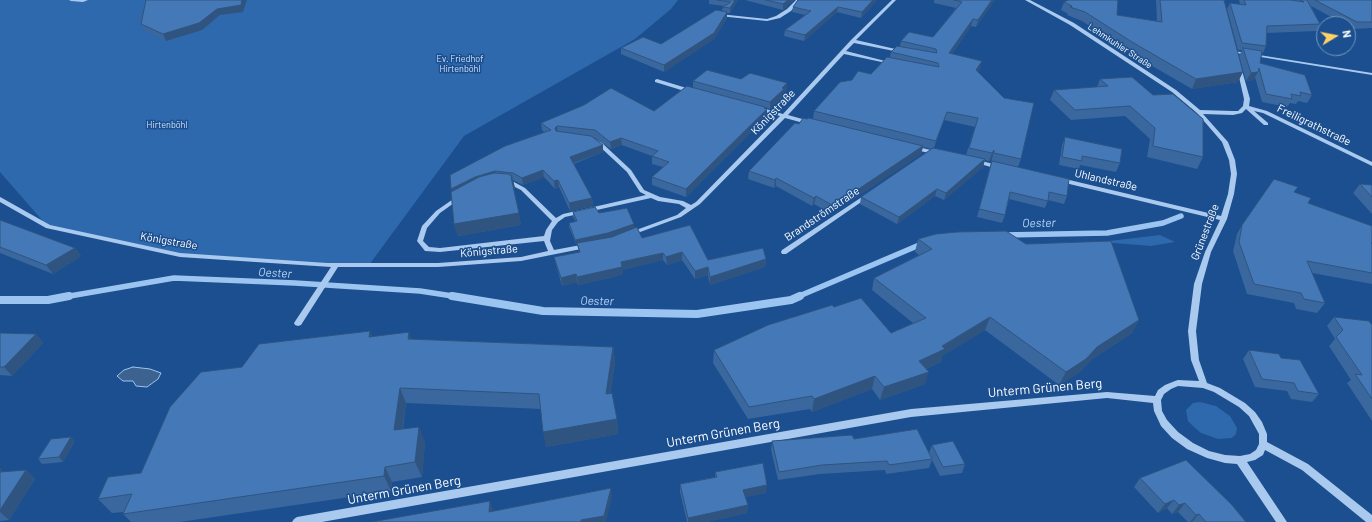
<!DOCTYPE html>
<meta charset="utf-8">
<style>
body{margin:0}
#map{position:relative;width:1372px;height:522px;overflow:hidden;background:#1b4f8f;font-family:Barlow,sans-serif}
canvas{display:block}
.north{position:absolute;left:1316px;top:16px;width:40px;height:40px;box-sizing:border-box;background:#1b4f8f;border:1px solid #7695bc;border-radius:50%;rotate:80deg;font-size:11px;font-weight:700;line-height:16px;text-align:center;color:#fff}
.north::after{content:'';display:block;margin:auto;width:14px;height:18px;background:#ffd166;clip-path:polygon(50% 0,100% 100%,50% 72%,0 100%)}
</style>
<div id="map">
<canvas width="1372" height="522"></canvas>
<div class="north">N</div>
</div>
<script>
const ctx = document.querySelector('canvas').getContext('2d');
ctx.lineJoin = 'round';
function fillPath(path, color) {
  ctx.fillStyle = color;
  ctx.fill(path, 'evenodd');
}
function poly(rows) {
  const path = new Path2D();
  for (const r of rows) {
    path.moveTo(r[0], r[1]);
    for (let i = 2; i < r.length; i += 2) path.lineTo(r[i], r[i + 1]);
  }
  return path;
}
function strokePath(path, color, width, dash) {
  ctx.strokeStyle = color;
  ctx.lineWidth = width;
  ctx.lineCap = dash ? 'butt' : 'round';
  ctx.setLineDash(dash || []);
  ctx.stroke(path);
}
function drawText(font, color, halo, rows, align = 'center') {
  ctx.font = font + ' Barlow,sans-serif';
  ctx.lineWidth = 3;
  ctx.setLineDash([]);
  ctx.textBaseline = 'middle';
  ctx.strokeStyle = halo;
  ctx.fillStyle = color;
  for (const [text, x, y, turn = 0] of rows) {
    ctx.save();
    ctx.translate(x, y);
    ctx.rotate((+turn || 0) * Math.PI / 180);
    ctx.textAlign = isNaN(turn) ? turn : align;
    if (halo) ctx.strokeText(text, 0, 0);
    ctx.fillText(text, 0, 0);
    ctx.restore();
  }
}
fillPath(poly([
 [0,0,678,0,671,9,635,39,464,136,369,265,336,265,180,255,48,227,0,172],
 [1160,235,1175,242,1151,246,1101,242],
 [1200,402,1216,406,1230,416,1237,428,1236,434,1232,438,1218,439,1201,433,1194,427,1188,421,1186,410,1193,403]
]), '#2e69ad');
const water = poly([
 [133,367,150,369,161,373,158,379,147,387,136,386,133,381,123,381,117,376,124,370,133,367]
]);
fillPath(water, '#3c6290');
strokePath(water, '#9cc4f0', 1);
strokePath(poly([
 [1004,235,1107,233,1163,223,1181,216],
 [64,297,174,278,295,283,420,291,459,297],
 [797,297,924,243]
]), '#9cc4f0', 5.5);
strokePath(poly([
 [452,296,543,311,697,314,791,300,800,296],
 [0,300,48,300,69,296]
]), '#9cc4f0', 8);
fillPath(poly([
 [69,0,88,0,83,2,71,1,69,0],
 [796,0,800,0,791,11,780,18,767,21,719,16,717,15,719,14,767,19,776,16,787,9,796,0],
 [892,0,896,0,856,40,904,51,904,53,854,43,846,51,893,63,891,64,844,54,788,115,813,122,813,124,811,125,785,118,700,204,681,217,632,235,628,235,627,234,628,233,677,215,686,208,679,204,658,201,651,198,565,217,558,222,552,230,550,241,554,250,586,244,588,244,589,246,586,248,521,261,438,267,338,267,301,325,298,326,295,325,294,323,331,267,180,257,46,228,0,202,0,197,2,198,50,225,180,253,327,263,438,263,521,257,548,251,544,241,440,252,425,251,417,241,422,226,436,211,459,195,462,197,461,198,440,213,427,228,423,241,429,247,440,248,544,236,546,230,552,221,521,190,511,185,503,184,502,183,503,182,505,181,514,182,525,188,556,218,563,214,646,195,640,192,627,172,598,145,593,142,593,140,595,139,602,143,631,170,644,190,660,197,683,201,691,205,696,202,780,116,757,110,757,108,759,107,783,114,851,40,892,0],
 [1025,0,1030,0,1074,23,1176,90,1200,110,1233,111,1238,111,1243,106,1244,99,1237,68,1241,67,1250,99,1249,106,1267,111,1372,162,1372,166,1370,165,1263,113,1254,111,1268,123,1268,125,1264,125,1246,109,1242,113,1233,115,1203,114,1228,142,1235,160,1237,174,1234,194,1227,219,1211,252,1202,284,1196,331,1199,360,1207,383,1220,388,1245,403,1255,412,1262,422,1267,434,1267,442,1308,464,1372,515,1372,522,1366,522,1302,470,1265,450,1263,455,1255,460,1247,462,1287,522,1276,522,1237,464,1225,463,1207,458,1187,449,1172,438,1161,426,1154,411,1153,403,1107,398,911,417,322,522,292,522,294,519,297,517,911,409,1107,392,1155,396,1158,390,1165,385,1175,381,1178,380,1199,381,1191,360,1188,331,1194,284,1205,252,1220,220,1061,182,1058,180,1061,178,1221,216,1228,194,1231,174,1229,160,1222,142,1197,113,1172,92,1070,25,1025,0],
 [1178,386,1203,388,1214,392,1239,407,1249,416,1259,434,1259,444,1256,450,1250,454,1240,456,1225,455,1209,451,1193,443,1178,432,1167,420,1162,411,1161,400,1164,394,1171,389,1178,386],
 [1234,51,1372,73,1372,75,1236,53,1234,52,1234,51],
 [657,79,693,90,694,91,691,93,655,82,655,80,657,79],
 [914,146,939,152,940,153,937,155,912,149,912,147,914,146],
 [975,159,1000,166,1001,167,998,169,973,162,972,161,975,159],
 [868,193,870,194,871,195,870,196,786,254,782,254,781,252,782,250,868,193]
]), '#a9c9ee');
fillPath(poly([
 [709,0,738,0,730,13,727,13,727,18,714,39,664,72,621,54,621,48,661,44,722,11,723,7,724,6,709,4],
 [745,0,794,0,783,10],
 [798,0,877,0,861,18,837,12,804,41,784,36,785,30,805,15,792,12,793,7],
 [934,0,995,0,976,27,971,26,952,54,980,68,978,72,1021,159,1018,167,1067,196,1064,204,1048,200,1045,208,1009,199,1005,215,1002,223,977,217,992,159,989,161,985,160,983,167,944,200,935,196,897,224,860,204,861,197,932,149,923,147,921,154,852,200,850,199,830,213,814,204,812,206,776,186,774,188,748,179,749,171,799,124,807,119,813,119,814,111,852,80,871,74,890,57,891,52,900,46,901,41,933,37,956,8,934,3],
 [944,120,975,127,966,155,934,148],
 [1156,0,1224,0,1238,82,1192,89,1128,52,1082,21,1067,15,1068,14,1061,10,1064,2,1117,15,1157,21],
 [1239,0,1372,0,1372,28,1353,29,1348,26,1348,24,1344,24,1311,6,1320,24,1317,31,1267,33,1266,46,1263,53,1262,53,1260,63,1312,95,1307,103,1298,101,1296,104,1290,103,1287,107,1262,102,1255,77,1253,80,1246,81,1239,56,1242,50,1238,50,1227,9,1230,3,1240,4],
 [243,12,220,15,202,30,166,41,145,31,141,24],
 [741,79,787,83,787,89,784,93,783,96,770,109,765,107,767,116,686,197,652,185,652,177,663,167,652,164,652,156,622,145,611,149,595,138,592,137,603,145,603,152,574,164,592,198,593,206,570,211,559,187,555,189,544,177,523,185,513,180,515,188,513,189,521,225,458,236,454,224,451,192,544,132,542,130,541,123,654,111,693,87,693,81],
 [1100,79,1203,157,1197,169,1147,157,1150,139,1125,116,1071,120,1050,100,1054,90,1097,87],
 [1065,137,1120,163,1116,172,1080,165,1079,169,1059,165,1062,145],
 [1360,184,1372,185,1372,214,1353,193],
 [1294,192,1308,203,1372,226,1372,284,1312,273,1325,303,1317,313,1296,309,1294,303,1247,294,1233,251,1237,234,1242,225],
 [573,212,635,228,642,238,708,260,766,259,765,267,710,285,708,275,695,279,682,260,667,265,663,260,622,270,623,274,614,277,578,285,577,282,562,286,556,265,554,257,579,252,577,244,576,244,569,227,569,223,576,222,573,217],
 [0,220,75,248,81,256,53,274,0,253],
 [918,239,1139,320,1132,333,1091,360,1080,372,1059,385,985,330,942,356,941,362,926,369,925,384,880,400,872,389,812,412,810,409,748,419,713,363,714,350,834,307,891,333,913,323,872,290,874,278,919,255,915,252],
 [1334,317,1372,325,1372,421,1347,383,1351,380,1329,346,1335,339,1327,326],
 [370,331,372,336,411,339,613,347,615,362,610,394,617,419,618,434,546,447,541,409,406,403,403,429,425,442,422,477,392,482,391,491,180,522,131,522,123,514,124,512,112,513,98,499,141,473,242,367],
 [0,333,36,334,43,343,12,376,0,375],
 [1249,350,1281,358,1319,394,1312,402,1291,399,1287,391,1255,387,1243,359],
 [854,439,929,453,932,445,965,464,962,473,940,476,932,460,929,468,886,474,885,470,820,474,778,480,771,450,772,441],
 [75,441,63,462,42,464,38,459],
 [0,468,3,472,26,470,35,479,9,520,0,521],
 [715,472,766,493,745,497,748,505,747,513,706,522,687,522,680,492,680,484,715,477],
 [1140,478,1246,522,1188,522,1178,512,1172,514,1167,508,1158,513,1134,487]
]), '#3a679d');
fillPath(poly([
 [242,0,247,0,243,12,220,15,202,30,166,41,163,34,217,9],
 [735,0,738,0,730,13,730,8],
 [788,0,794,0,783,10,783,4],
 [873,0,877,0,861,18,862,12],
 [992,0,995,0,976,27,978,20],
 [838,7,837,12,804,41,805,35],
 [727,12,727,18,714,39,664,72,664,65],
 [973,19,971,26,947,61,949,53],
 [982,61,980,68,974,78,976,70],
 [1243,72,1238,82,1192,89,1196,79],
 [1258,72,1253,80,1246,81,1251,73],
 [787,83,787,89,784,93,783,96,770,109,770,102],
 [765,107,764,112,767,109,767,116,686,197,686,189],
 [947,112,944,120,934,149,936,141],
 [557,126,558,133,556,135,555,128],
 [621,138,622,145,611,149,610,142],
 [603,145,603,152,571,164,570,157],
 [923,146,921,154,852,200,854,192],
 [994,150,992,159,989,161,992,153],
 [985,159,983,167,944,200,946,193],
 [543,170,544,177,523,185,522,178],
 [495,171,496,179,453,197,451,189,475,177],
 [512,176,515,188,513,189,511,177],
 [776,178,776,186,774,188,775,180],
 [558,180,559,187,555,189,554,181],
 [937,189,935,196,897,224,899,217],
 [852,191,850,199,830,213,832,205],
 [816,196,814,204,812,206,814,198],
 [592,198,593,206,570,211,569,203],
 [519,213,521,225,458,236,454,224],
 [634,224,635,228,609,238,576,244,575,240],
 [75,248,81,256,53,274,46,265],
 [682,252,682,260,667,265,666,257],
 [663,253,663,260,622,270,623,274,614,277,578,285,577,277,621,262],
 [766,259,765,267,710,285,710,277],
 [708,267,708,275,695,279,695,271],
 [576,274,577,282,562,286,561,278],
 [990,317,985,330,942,356,941,362,915,374,919,361],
 [1139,320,1132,333,1091,360,1080,372,1059,385,1066,372,1097,347],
 [370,331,376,346,369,337],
 [409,332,414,347,408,339],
 [36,334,43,343,12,376,4,367],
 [613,347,615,362,607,409,606,394],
 [929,372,925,384,880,400,884,387],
 [875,376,872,389,812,412,814,399],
 [400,388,406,403,400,445,394,430],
 [617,419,618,434,546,447,543,432],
 [419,427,425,442,422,477,415,462],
 [71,437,75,441,63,462,59,457],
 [385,467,392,482,391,491,384,476],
 [0,468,1,469,10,481,0,472],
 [26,470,35,479,9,520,0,512,0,510],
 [767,485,766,493,742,498,743,490],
 [611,488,612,497,606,522,581,522,581,520],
 [1174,500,1167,508,1158,513,1165,504],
 [490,501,493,509,492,521,489,512],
 [1185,503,1178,512,1172,514,1179,505],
 [748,505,747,513,706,522,688,522,688,518],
 [1199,514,1192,522,1190,522,1196,515]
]), '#305480');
const building = poly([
 [146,0,242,0,241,5,217,9,199,23,163,34,141,24,146,0],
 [717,0,735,0,730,8,723,7,731,2,717,0],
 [766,0,788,0,783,4,766,0],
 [798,0,873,0,862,12,838,7,805,35,785,30,811,11,793,7,798,0],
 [954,0,992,0,978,20,973,19,949,53,982,61,976,70,1004,98,1034,103,1021,159,994,153,994,150,992,153,969,148,978,118,947,112,936,141,814,111,840,82,852,80,858,71,871,74,887,57,939,67,938,63,891,52,897,46,937,53,936,49,901,41,909,32,933,37,962,2,954,0],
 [1068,0,1118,0,1117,15,1162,22,1160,0,1224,0,1243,72,1196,79,1132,42,1085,12,1070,7,1072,6,1064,2,1068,0],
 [1244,0,1290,0,1304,2,1300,0,1307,0,1320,24,1267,26,1266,46,1242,43,1230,3,1246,5,1244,0],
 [1315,0,1372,0,1372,22,1357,22,1315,0],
 [716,10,727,12,714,33,664,65,621,48,643,37,661,44,716,10],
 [1243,48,1262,51,1260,63,1305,75,1312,95,1300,92,1301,96,1291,94,1292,99,1266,94,1259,68,1258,72,1251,73,1243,48],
 [707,70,741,79,750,73,787,83,782,88,784,89,770,102,693,81,707,70],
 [1132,77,1153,95,1173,94,1203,119,1203,157,1153,146,1155,128,1130,106,1075,110,1054,90,1108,86,1100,79,1132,77],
 [687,86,765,107,764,108,767,109,686,189,652,177,669,162,652,156,658,151,621,138,610,142,595,130,557,126,555,128,556,131,591,136,603,145,570,157,592,198,569,203,558,180,554,181,543,170,522,178,513,173,495,171,475,177,451,189,450,175,505,146,551,130,541,123,584,105,611,88,654,111,687,86],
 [803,118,807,119,809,118,923,146,854,192,852,191,832,205,816,196,814,198,776,178,775,180,749,171,795,123,799,124,803,118],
 [1065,137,1122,149,1120,163,1082,156,1082,161,1062,157,1065,137],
 [933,148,985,159,946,193,937,189,899,217,861,197,933,148],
 [992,161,1069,179,1067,196,1049,192,1048,201,1010,192,1005,215,979,209,992,161],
 [494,173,508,174,512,176,511,177,519,213,454,224,451,192,479,177,494,173],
 [1274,179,1298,187,1294,192,1311,198,1308,203,1372,226,1372,243,1371,243,1372,244,1372,273,1307,261,1325,303,1304,299,1301,293,1254,284,1239,242,1242,225,1274,179],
 [1360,184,1372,185,1372,197,1360,184],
 [595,207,599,213,627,208,634,224,608,233,575,240,569,223,577,221,573,212,595,207],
 [0,220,75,248,46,265,0,247,0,220],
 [690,225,708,260,763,248,766,259,710,277,708,267,695,271,682,252,666,257,663,253,621,262,622,267,577,277,576,274,561,278,554,257,580,252,577,243,612,237,637,227,642,238,690,225],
 [1006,231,1026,244,1111,241,1139,320,1097,347,1086,359,1066,372,990,317,942,346,945,349,919,361,929,372,884,387,875,376,814,399,812,396,749,407,714,350,768,325,832,305,834,307,861,298,891,333,926,318,874,278,932,249,918,239,936,234,957,232,1006,231],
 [1334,317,1369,321,1372,325,1372,399,1355,374,1362,375,1336,337,1343,330,1334,317],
 [370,331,369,337,409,332,408,339,613,347,606,394,612,393,617,419,543,432,539,394,400,388,394,430,419,427,415,462,385,467,384,476,123,514,132,494,98,499,108,477,141,473,170,407,201,372,242,367,259,344,370,331],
 [0,333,36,334,4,367,0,367,0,333],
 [1249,350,1279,354,1281,358,1300,360,1319,394,1298,391,1294,383,1262,379,1249,350],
 [917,429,932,459,889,465,887,461,822,465,779,472,772,441,852,435,854,439,917,429],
 [71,437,59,457,38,459,51,439,71,437],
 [953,441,965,464,943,467,932,445,953,441],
 [1186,460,1232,505,1246,522,1206,522,1199,514,1196,515,1185,503,1179,505,1174,500,1165,504,1140,478,1186,460],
 [763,463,767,485,743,490,748,505,688,518,680,484,717,477,715,472,763,463],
 [26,470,0,510,0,472,26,470],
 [611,488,604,516,581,520,581,522,371,522,490,501,489,512,611,488]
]);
fillPath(building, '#4478b7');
strokePath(building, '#305480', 1);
drawText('9px', '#fff', '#1b4f8f', [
 ["Lehmkuhler Straße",1120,46,33]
]);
drawText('9px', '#cfe3fa', '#1b4f8f', [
 ["Ev. Friedhof",460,59],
 ["Hirtenböhl",460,69],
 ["Hirtenböhl",167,125]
]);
drawText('11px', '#fff', '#1b4f8f', [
 ["Königstraße",773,112,-46],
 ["Freiligrathstraße",1314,125,26],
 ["Uhlandstraße",1106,180,13],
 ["Brandströmstraße",822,214,-34],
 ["Grünestraße",1205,232,-69],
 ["Königstraße",169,241,10],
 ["Königstraße",489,251,-5]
]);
drawText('italic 12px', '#b5d3f5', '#1b4f8f', [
 ["Oester",1039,223,-1],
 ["Oester",275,273,3],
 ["Oester",597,301,1]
]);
drawText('13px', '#fff', '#1b4f8f', [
 ["Unterm Grünen Berg",1045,388,-5],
 ["Unterm Grünen Berg",723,433,-10],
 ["Unterm Grünen Berg",404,490,-10]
]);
</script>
